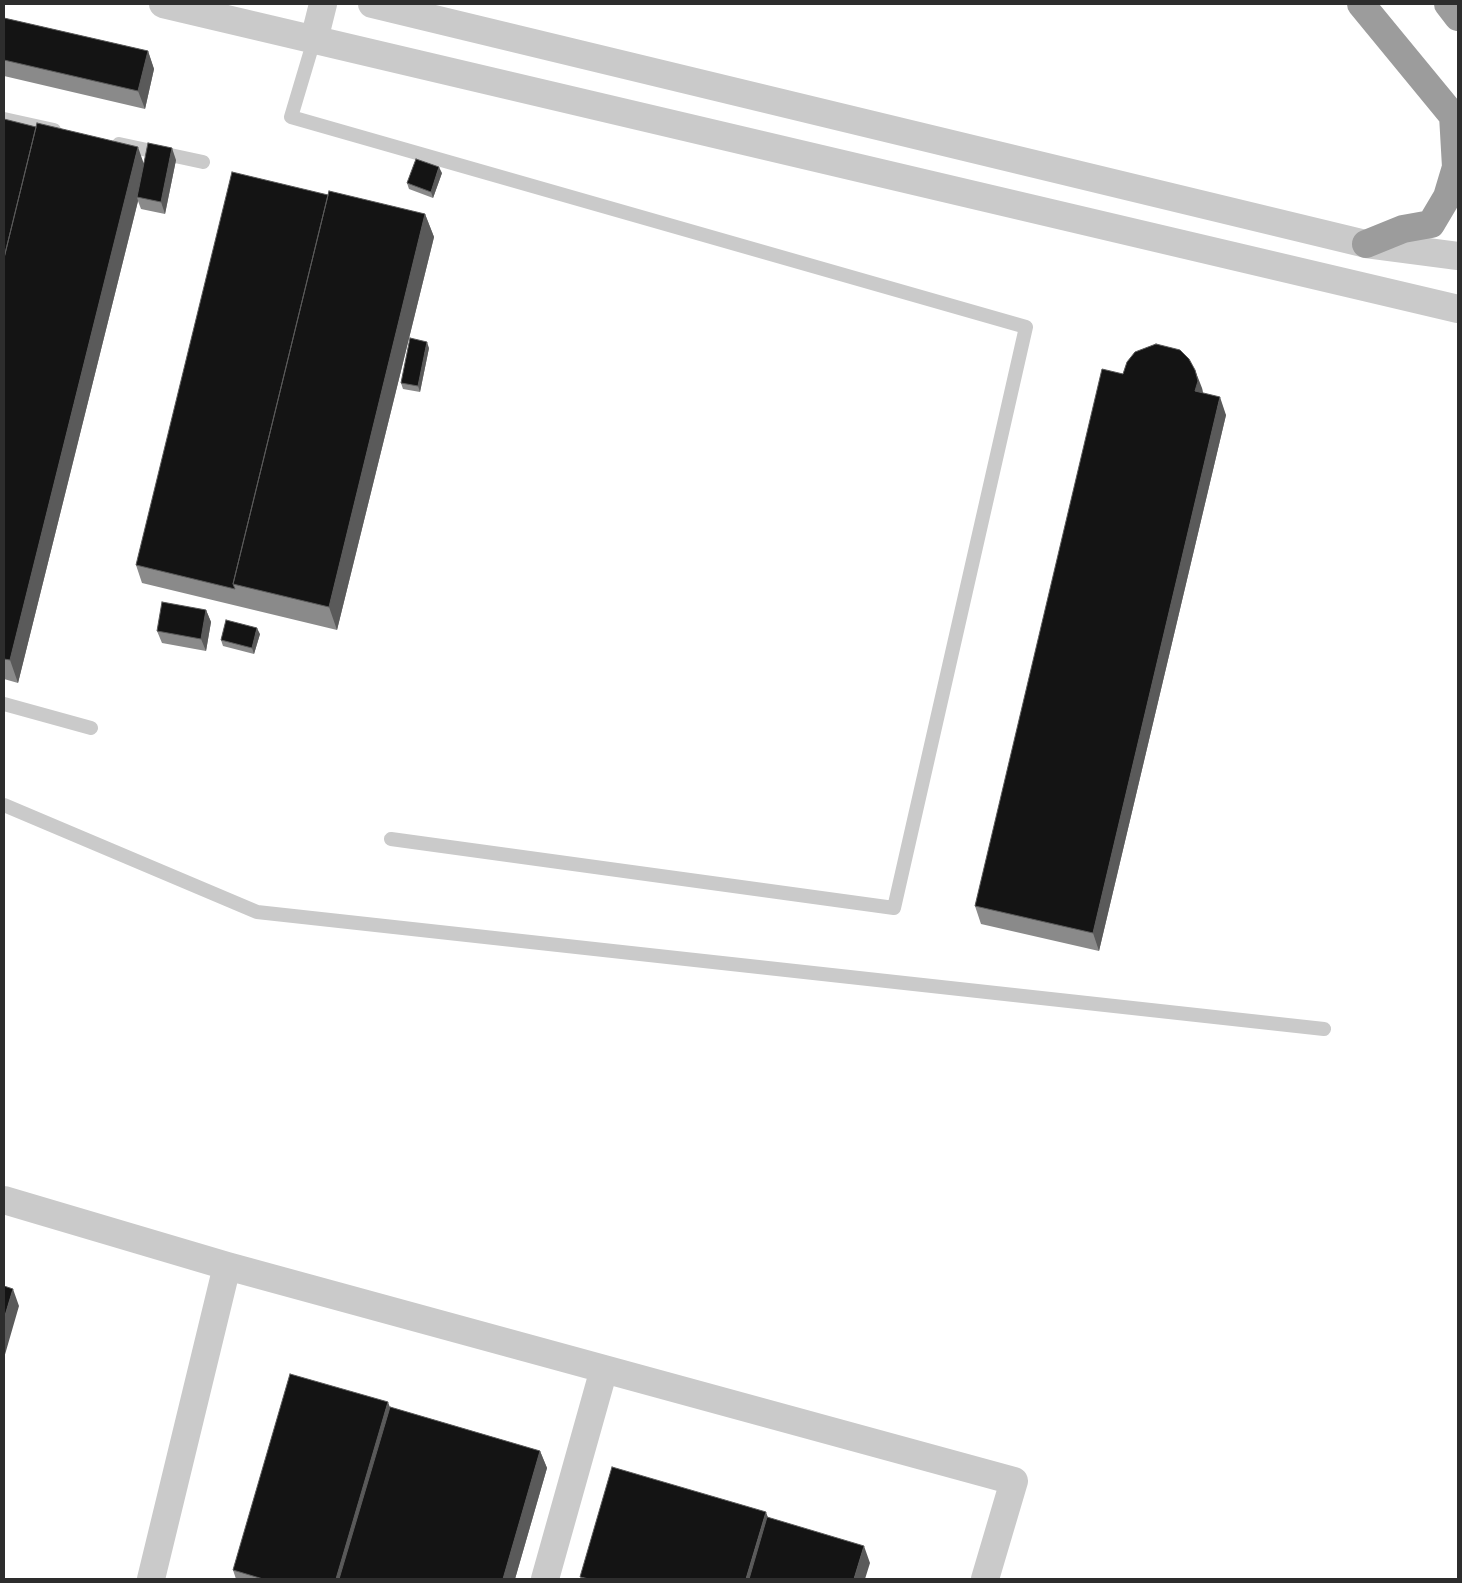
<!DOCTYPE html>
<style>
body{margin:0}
#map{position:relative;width:1462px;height:1583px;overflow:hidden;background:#fff;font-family:Montserrat,sans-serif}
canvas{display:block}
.frame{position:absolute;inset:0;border:5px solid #2d2d2d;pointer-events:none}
</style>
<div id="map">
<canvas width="1462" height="1583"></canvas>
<div class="frame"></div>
</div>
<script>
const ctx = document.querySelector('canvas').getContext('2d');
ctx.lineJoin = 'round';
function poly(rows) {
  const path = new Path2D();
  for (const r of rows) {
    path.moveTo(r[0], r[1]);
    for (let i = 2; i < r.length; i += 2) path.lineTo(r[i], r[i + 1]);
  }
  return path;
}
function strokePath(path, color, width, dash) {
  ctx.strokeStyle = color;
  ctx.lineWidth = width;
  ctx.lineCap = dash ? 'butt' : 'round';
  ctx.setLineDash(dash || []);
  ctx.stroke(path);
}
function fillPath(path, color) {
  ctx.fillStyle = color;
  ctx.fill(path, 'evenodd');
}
strokePath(poly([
 [314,40,291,117,1026,327,894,908,391,839],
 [4,119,54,130],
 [119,144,203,162],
 [4,704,91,728],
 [4,805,257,912,1324,1029]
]), '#cacaca', 14);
strokePath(poly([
 [4,1200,227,1266,1014,1481,985,1579],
 [151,1579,227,1266],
 [545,1579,604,1369]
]), '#cacaca', 28);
strokePath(poly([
 [163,4,1458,309],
 [372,4,1366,244,1458,256],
 [314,40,323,4]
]), '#cacaca', 28);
strokePath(poly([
 [1361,4,1458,122],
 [1448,4,1458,17],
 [1366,244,1403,229,1431,224,1447,197,1456,167,1453,115,1458,115]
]), '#9c9c9c', 28);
fillPath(poly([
 [4,18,148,51,154,69,145,109,4,76],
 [4,119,144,163,176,160,165,214,141,209,138,201,18,683,4,679],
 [442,173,433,198,409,189,407,183],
 [328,195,425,214,434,237,337,630,142,583,136,565],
 [429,348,420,392,403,389,401,383],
 [1123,374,1202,388,1203,393,1226,415,1099,951,981,924,975,906],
 [206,610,211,622,206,651,162,643,157,631],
 [260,634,254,654,223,646,221,640],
 [390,1407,540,1451,547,1468,515,1579,236,1579,233,1570]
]), '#8a8a8a');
fillPath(poly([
 [148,51,154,69,145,109,138,91],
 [138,147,146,170,137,197,138,201,18,683,10,660],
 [172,148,176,160,165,214,161,202],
 [439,167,442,173,433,198,431,192],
 [425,214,434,237,337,630,329,607],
 [427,342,429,348,420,392,418,386],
 [1195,370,1202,388,1204,399,1195,391],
 [1220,397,1226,415,1099,951,1093,933],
 [206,610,211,622,206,651,201,639],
 [257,628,260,634,254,654,252,648],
 [13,1289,19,1306,4,1358,4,1319],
 [388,1402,396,1424,351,1579,336,1579],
 [540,1451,547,1468,515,1579,503,1579],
 [766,1512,774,1535,761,1579,746,1579],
 [864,1546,870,1563,865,1579,854,1579]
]), '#5a5a5a');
const building = poly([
 [4,18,148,51,138,91,4,60,4,18],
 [4,119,36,127,4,258,4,119],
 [37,123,138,147,10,660,4,659,4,258,37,123],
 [148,143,172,148,161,202,137,197,148,143],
 [416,159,439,167,431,192,407,183,416,159],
 [232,172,328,195,233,584,235,589,136,565,232,172],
 [329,191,425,214,329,607,233,584,329,191],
 [410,338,427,342,418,386,401,383,410,338],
 [1156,344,1180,350,1189,359,1195,370,1198,381,1195,391,1220,397,1093,933,975,906,1102,369,1123,374,1127,362,1135,352,1156,344],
 [162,602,206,610,201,639,157,631,162,602],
 [226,620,257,628,252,648,221,640,226,620],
 [4,1286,13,1289,4,1319,4,1286],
 [290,1374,388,1402,336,1579,263,1579,233,1570,290,1374],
 [390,1407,540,1451,503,1579,339,1579,390,1407],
 [612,1467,766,1512,746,1579,589,1579,580,1577,612,1467],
 [767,1517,864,1546,854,1579,749,1579,767,1517]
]);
fillPath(building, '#141414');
strokePath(building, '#5a5a5a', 1);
</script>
